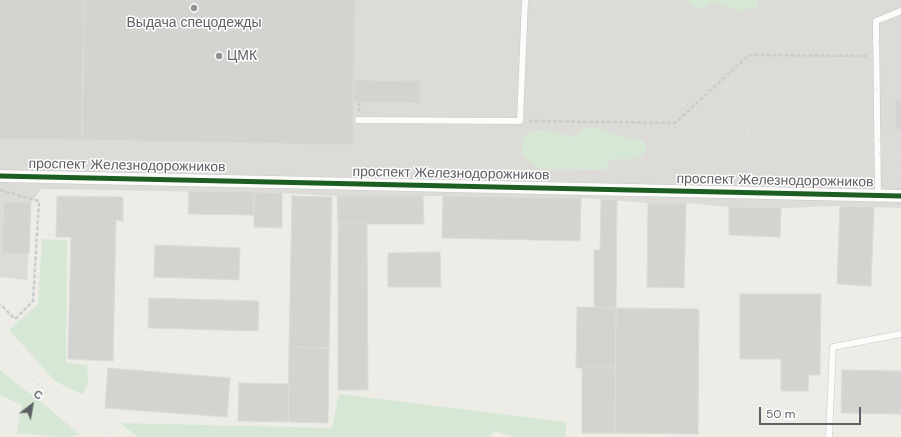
<!DOCTYPE html>
<meta charset="utf-8">
<style>
body{margin:0}
#map{position:relative;width:901px;height:437px;overflow:hidden;background:#edece7;font-family:"DM Sans",sans-serif}
canvas{display:block}
.north{position:absolute;left:12px;top:385px;width:40px;height:40px;-webkit-text-stroke:3px #fff;paint-order:stroke;rotate:31deg;font-size:11px;font-weight:700;line-height:16px;text-align:center;color:#5d6065}
.north::after{content:'';display:block;margin:auto;width:14px;height:18px;background:#5d6065;clip-path:polygon(50% 0,100% 100%,50% 72%,0 100%)}
.scale{position:absolute;left:759px;top:407px;width:102px;height:18px;box-sizing:border-box;border:2px solid #5d6065;border-top:0;padding-left:5px;font-size:12px;line-height:14px;white-space:nowrap;color:#5d6065;-webkit-text-stroke:3px #fff;paint-order:stroke}
</style>
<div id="map">
<canvas width="901" height="437"></canvas>
<div class="north">С</div>
<div class="scale">50 m</div>
</div>
<script>
const ctx = document.querySelector('canvas').getContext('2d');
ctx.lineJoin = 'round';
function fillPath(path, color) {
  ctx.fillStyle = color;
  ctx.fill(path, 'evenodd');
}
function poly(rows) {
  const path = new Path2D();
  for (const r of rows) {
    path.moveTo(r[0], r[1]);
    for (let i = 2; i < r.length; i += 2) path.lineTo(r[i], r[i + 1]);
  }
  return path;
}
function strokePath(path, color, width, dash) {
  ctx.strokeStyle = color;
  ctx.lineWidth = width;
  ctx.lineCap = dash ? 'butt' : 'round';
  ctx.setLineDash(dash || []);
  ctx.stroke(path);
}
function drawText(font, color, halo, rows, align = 'center') {
  ctx.font = font + ' "DM Sans",sans-serif';
  ctx.lineWidth = 3;
  ctx.setLineDash([]);
  ctx.textBaseline = 'middle';
  ctx.strokeStyle = halo;
  ctx.fillStyle = color;
  for (const [text, x, y, turn = 0] of rows) {
    ctx.save();
    ctx.translate(x, y);
    ctx.rotate((+turn || 0) * Math.PI / 180);
    ctx.textAlign = isNaN(turn) ? turn : align;
    if (halo) ctx.strokeText(text, 0, 0);
    ctx.fillText(text, 0, 0);
    ctx.restore();
  }
}
fillPath(poly([
 [0,0,901,0,901,208,840,206,781,208,729,207,686,203,648,203,581,198,443,196,337,196,282,193,41,189,31,203,27,280,0,277]
]), '#dddbd7');
fillPath(poly([
 [683,0,758,0,758,1,757,7,747,9,741,12,712,2,705,7,697,8],
 [589,128,600,128,612,134,641,140,646,144,646,150,638,159,611,159,604,170,539,169,523,156,521,142,526,134,536,130,554,132,576,138,581,130],
 [42,239,67,240,66,363,87,365,88,383,83,394,72,390,55,381,9,330,38,304],
 [0,370,51,410,79,434,70,437,58,437,17,433,22,405,0,395],
 [339,394,566,422,566,437,515,437,494,431,490,437,138,437,120,423,332,428]
]), '#d6e8d5');
const building = poly([
 [0,0,84,0,82,140,0,139,0,0],
 [84,0,355,0,353,145,82,140,84,0],
 [354,80,420,81,420,103,354,102,354,80],
 [895,99,901,99,901,130,895,130,895,99],
 [848,181,868,182,868,188,848,187,848,181],
 [189,191,254,192,254,215,188,214,189,191],
 [254,192,282,193,282,228,254,227,254,192],
 [57,196,123,197,123,221,116,220,113,361,68,359,71,237,56,237,57,196],
 [292,196,332,197,329,348,289,347,292,196],
 [337,196,423,196,424,224,338,224,337,196],
 [443,196,581,198,580,241,442,238,443,196],
 [601,200,617,200,616,308,594,307,594,250,600,250,601,200],
 [4,202,31,203,29,254,2,253,4,202],
 [648,203,686,203,684,288,647,287,648,203],
 [840,206,874,207,871,286,837,284,840,206],
 [729,207,781,208,780,237,729,235,729,207],
 [338,224,367,224,368,390,338,390,338,224],
 [155,245,240,248,239,280,154,277,155,245],
 [440,252,441,287,388,287,388,253,440,252],
 [740,294,821,294,820,375,809,375,808,391,781,391,781,359,740,359,740,294],
 [149,298,259,301,258,331,148,328,149,298],
 [577,307,616,308,616,368,576,368,577,307],
 [616,308,699,309,698,434,615,433,616,308],
 [289,347,329,348,328,423,288,422,289,347],
 [108,368,230,378,227,417,105,408,108,368],
 [582,368,616,368,615,433,582,433,582,368],
 [842,370,901,371,901,414,841,413,842,370],
 [239,383,289,384,288,422,238,421,239,383]
]);
fillPath(building, '#d3d3d0');
strokePath(building, '#dcdbd6', 1);
const lane = poly([
 [358,120,520,121,525,0],
 [878,196,876,21,901,11],
 [829,437,833,347,901,334]
]);
const street = poly([
 [0,176,901,196]
]);
strokePath(lane, '#c9c8c8', 7);
strokePath(street, '#c9c8c8', 13);
strokePath(poly([
 [359,112,359,103],
 [529,121,675,123,749,55,867,56],
 [0,190,39,201,33,301,15,319,0,304]
]), '#c9cdcb', 2.5, [4, 2]);
strokePath(lane, '#fcfcfb', 6);
strokePath(street, '#fcfcfb', 12);
strokePath(poly([
 [523,0,559,14,624,58,689,110,765,142,843,164,878,171,901,171],
 [562,0,646,50],
 [597,0,609,11,647,36,748,99,779,115,819,129,877,140,901,141],
 [622,0,634,9,684,31,746,40,901,42],
 [641,0,661,9,699,18,745,23,809,22,852,14,898,0],
 [628,28,675,72],
 [699,64,735,80,768,87,901,89],
 [671,69,723,103,750,118,786,135,832,147,901,157],
 [699,93,718,109,752,132],
 [0,345,25,373,71,411,112,437]
]), '#e3e3e2', 3, [1, 5]);
strokePath(poly([
 [0,176,901,196]
]), '#1b5e20', 5);
for (const [x, y, r, color] of [
 [194,8,4,"#8f9192"],
 [219,56,4,"#8f9192"]
]) {
  const dot = new Path2D();
  dot.arc(x, y, r, 0, 2 * Math.PI);
  ctx.fillStyle = color;
  ctx.fill(dot);
  strokePath(dot, '#fff', 1.5);
}
drawText('14px', '#5d6065', '#fff', [
 ["Выдача спецодежды",194,23],
 ["ЦМК",227,56,"left"]
]);
drawText('14px', '#5d6065', '#fff', [
 ["проспект Железнодорожников",127,166,1],
 ["проспект Железнодорожников",451,174,1],
 ["проспект Железнодорожников",775,181,1]
]);
</script>
